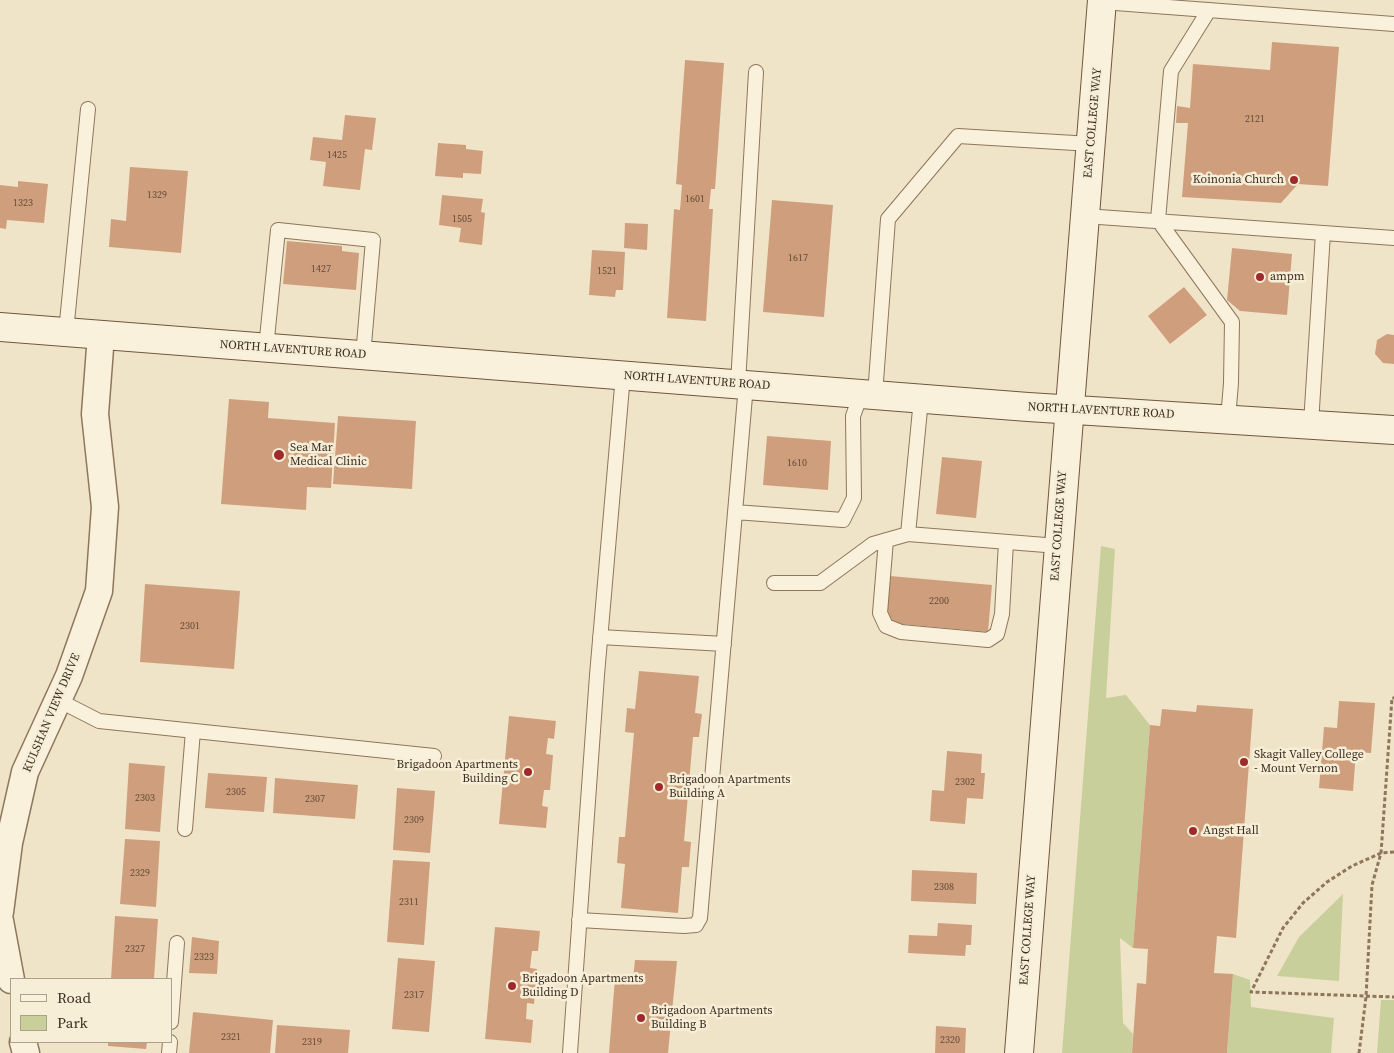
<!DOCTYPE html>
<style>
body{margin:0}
#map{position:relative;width:1394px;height:1053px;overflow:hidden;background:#f0e4c8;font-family:"Source Serif 4",serif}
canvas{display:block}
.legend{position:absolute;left:10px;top:978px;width:162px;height:65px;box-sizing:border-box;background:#f7eed8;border:1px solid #ada18e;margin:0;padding:6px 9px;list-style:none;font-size:15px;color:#3d2e20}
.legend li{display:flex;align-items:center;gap:10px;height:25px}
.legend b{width:25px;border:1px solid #ada18e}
</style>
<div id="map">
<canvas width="1394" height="1053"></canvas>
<ul class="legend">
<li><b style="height:6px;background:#faf1dc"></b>Road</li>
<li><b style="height:14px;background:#c9cf9b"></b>Park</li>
</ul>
</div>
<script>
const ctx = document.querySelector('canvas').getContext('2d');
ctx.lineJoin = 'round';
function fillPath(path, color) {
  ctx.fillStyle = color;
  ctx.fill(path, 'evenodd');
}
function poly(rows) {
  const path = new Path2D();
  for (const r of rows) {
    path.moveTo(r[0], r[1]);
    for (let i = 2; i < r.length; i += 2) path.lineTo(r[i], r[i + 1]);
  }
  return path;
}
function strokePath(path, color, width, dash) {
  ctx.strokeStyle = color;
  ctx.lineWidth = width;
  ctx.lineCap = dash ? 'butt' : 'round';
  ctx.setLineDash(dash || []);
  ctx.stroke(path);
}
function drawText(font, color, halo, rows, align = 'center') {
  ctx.font = font + ' "Source Serif 4",serif';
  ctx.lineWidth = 5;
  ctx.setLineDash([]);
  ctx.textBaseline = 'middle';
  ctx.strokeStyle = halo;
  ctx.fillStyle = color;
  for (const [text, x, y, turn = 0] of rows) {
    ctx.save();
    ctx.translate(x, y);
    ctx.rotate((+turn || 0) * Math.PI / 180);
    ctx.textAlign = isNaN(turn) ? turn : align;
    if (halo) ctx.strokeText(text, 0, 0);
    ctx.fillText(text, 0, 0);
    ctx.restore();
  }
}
fillPath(poly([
 [1101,546,1115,549,1106,698,1126,695,1150,725,1133,948,1120,938,1123,1023,1133,1034,1132,1053,1062,1053],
 [1343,894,1339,981,1277,976,1299,937],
 [1233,974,1250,980,1251,1007,1334,1018,1331,1053,1227,1053],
 [1381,1000,1394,1000,1394,1053,1377,1053]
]), '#c9cf9b');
fillPath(poly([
 [1272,42,1339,47,1328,186,1298,184,1281,203,1182,197,1188,123,1176,123,1177,106,1190,108,1193,64,1270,70],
 [685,60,724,63,715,189,711,189,709,209,713,209,706,321,667,318,674,209,680,210,682,185,676,184],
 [345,115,376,118,372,150,365,149,360,190,323,186,326,162,310,160,313,137,342,140],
 [438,143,466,145,466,149,483,151,481,174,463,173,463,178,435,176],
 [130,167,188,171,181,253,109,247,111,219,126,221],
 [18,181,48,184,44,223,7,220,6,229,0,228,0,185,18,187],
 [442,195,483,199,481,212,485,213,482,245,459,242,461,228,439,225],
 [772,200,833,205,824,317,763,312],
 [625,223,648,224,647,250,624,248],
 [287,241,342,246,342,251,359,253,356,290,283,284],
 [1232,248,1292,254,1287,315,1240,311,1227,300],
 [592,250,625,252,623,290,616,290,615,297,589,295],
 [1184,287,1207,315,1170,344,1148,316],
 [1387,334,1394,335,1394,364,1383,363,1375,354,1377,340],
 [229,399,269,402,268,418,335,423,331,488,307,487,306,510,221,504],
 [338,416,416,421,412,489,333,484],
 [767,436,831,441,828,490,763,485],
 [942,457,982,461,976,518,936,514],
 [890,576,992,585,988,632,891,623,886,617],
 [145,584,240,591,234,669,140,662],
 [639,671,699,676,695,713,702,714,699,737,693,737,684,841,691,842,689,867,682,867,678,913,621,908,625,864,617,863,619,837,625,837,634,733,625,732,627,708,635,709],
 [1339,701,1375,703,1371,753,1356,752,1353,791,1319,788,1324,727,1337,728],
 [1197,705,1253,709,1236,938,1217,936,1214,973,1233,974,1227,1053,1132,1053,1137,983,1146,984,1148,949,1133,948,1150,725,1160,726,1162,709,1196,712],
 [509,716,556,721,554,739,548,738,546,754,553,755,550,790,544,790,542,806,548,807,546,828,499,824],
 [947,751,982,754,981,773,985,773,983,799,967,798,965,824,930,821,932,790,944,791],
 [129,763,165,766,160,832,125,829],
 [208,773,267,777,264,812,205,808],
 [275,778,358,785,355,819,273,813],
 [397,788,435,791,430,853,393,850],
 [125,839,160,841,156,907,120,904],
 [393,860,430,862,424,945,387,942],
 [912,870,977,873,976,904,911,901],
 [115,916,158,919,154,979,111,979],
 [938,923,972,925,971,945,966,945,965,956,908,953,909,935,937,936],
 [495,927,540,931,538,951,532,951,530,968,537,969,534,1004,527,1003,526,1019,533,1020,531,1043,485,1039],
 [192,937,219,941,217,974,189,973],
 [398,958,435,961,429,1032,392,1029],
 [635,960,677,961,668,1053,609,1053,615,978,633,979],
 [193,1012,273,1020,270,1053,189,1053],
 [277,1025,350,1030,348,1053,275,1053],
 [936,1026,966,1028,965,1053,935,1053],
 [108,1042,147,1042,146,1049,108,1046]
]), '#cf9f7d');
const lane = poly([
 [1102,2,1394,24],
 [1209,10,1171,71,1158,220,1232,322,1231,383,1228,419],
 [1085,216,1394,238],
 [66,332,88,109],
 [266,348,278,230,373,240,363,356],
 [738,384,756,72],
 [875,395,888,219,958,136,1091,144],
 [921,399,908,534,1058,546],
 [1311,424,1323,233],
 [735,512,843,520,854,498,853,416,861,394],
 [886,540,880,613,886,626,901,632,988,640,997,634,1002,614,1006,542],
 [774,583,820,583,873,544,908,534],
 [600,637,724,644],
 [58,700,99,721,434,756],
 [185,829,193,731],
 [579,920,684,926,696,925,700,918,746,385],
 [171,1022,177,943],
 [169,1053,170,1042],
 [570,1053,597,675,623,375]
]);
const street = poly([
 [0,912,9,843,25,772,69,676,99,591,105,507,95,414,101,335],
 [0,921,11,980],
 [23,1042,26,1053]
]);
const secondary = poly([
 [0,327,1028,407,1394,430],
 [1019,1053,1102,0]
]);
strokePath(lane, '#8d765c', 16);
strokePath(street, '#8d765c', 29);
strokePath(secondary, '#6f573f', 30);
strokePath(poly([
 [1394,852,1381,853,1352,866,1327,882,1303,903,1283,928,1251,992,1394,997],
 [1359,1053,1366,997,1372,885,1381,853,1392,698,1394,698]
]), '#8d765c', 3, [4, 2.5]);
strokePath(lane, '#faf1dc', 14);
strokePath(street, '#faf1dc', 26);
strokePath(secondary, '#faf1dc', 28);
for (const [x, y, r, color] of [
 [1294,180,5,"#9e2a2b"],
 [1260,277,5,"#9e2a2b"],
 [279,455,6,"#9e2a2b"],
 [1244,762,5,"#9e2a2b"],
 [528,772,5,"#9e2a2b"],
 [659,787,5,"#9e2a2b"],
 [1193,831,5,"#9e2a2b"],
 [512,986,5,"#9e2a2b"],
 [641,1018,5,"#9e2a2b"]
]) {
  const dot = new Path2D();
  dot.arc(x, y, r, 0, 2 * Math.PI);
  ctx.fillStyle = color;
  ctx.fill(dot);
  strokePath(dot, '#f7eed8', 2);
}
drawText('10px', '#624a37', null, [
 ["2121",1255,119],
 ["1425",337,155],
 ["1329",157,195],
 ["1601",695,199],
 ["1323",23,203],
 ["1505",462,219],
 ["1617",798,258],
 ["1427",321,269],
 ["1521",607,271],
 ["1610",797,463],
 ["2200",939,601],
 ["2301",190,626],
 ["2302",965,782],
 ["2305",236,792],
 ["2303",145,798],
 ["2307",315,799],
 ["2309",414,820],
 ["2329",140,873],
 ["2308",944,887],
 ["2311",409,902],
 ["2327",135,949],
 ["2323",204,957],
 ["2317",414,995],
 ["2321",231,1037],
 ["2320",950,1040],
 ["2319",312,1042]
]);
drawText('12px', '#3d2e20', '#f7eed8', [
 ["EAST COLLEGE WAY",1093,123,-85],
 ["NORTH LAVENTURE ROAD",293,350,4],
 ["NORTH LAVENTURE ROAD",697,381,4],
 ["NORTH LAVENTURE ROAD",1101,411,3],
 ["EAST COLLEGE WAY",1059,526,-86],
 ["KULSHAN VIEW DRIVE",52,713,-67],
 ["EAST COLLEGE WAY",1028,930,-86]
]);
drawText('12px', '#3d2e20', '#f7eed8', [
 ["Koinonia Church",1284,180,"right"],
 ["ampm",1270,277],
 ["Sea Mar",290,448],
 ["Medical Clinic",290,462],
 ["Skagit Valley College",1254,755],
 ["- Mount Vernon",1254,769],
 ["Brigadoon Apartments",518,765,"right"],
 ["Building C",518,779,"right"],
 ["Brigadoon Apartments",669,780],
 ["Building A",669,794],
 ["Angst Hall",1203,831],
 ["Brigadoon Apartments",522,979],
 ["Building D",522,993],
 ["Brigadoon Apartments",651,1011],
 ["Building B",651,1025]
], 'left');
</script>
